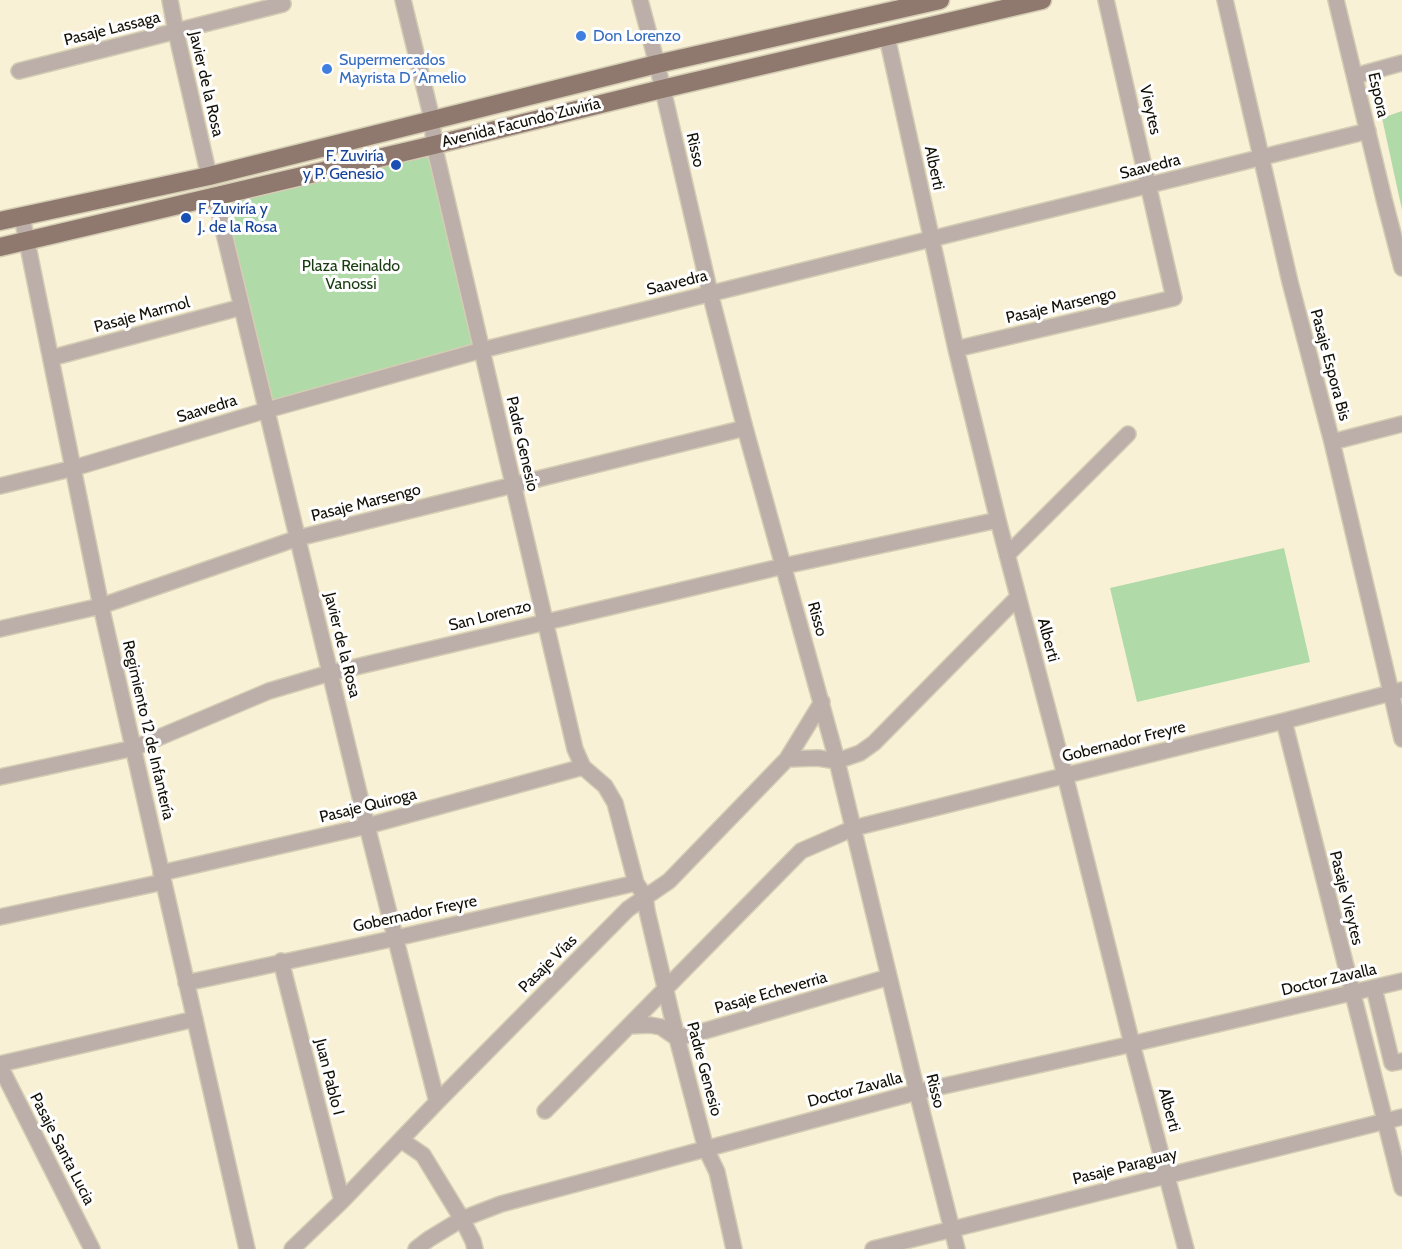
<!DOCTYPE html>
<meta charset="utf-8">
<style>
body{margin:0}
canvas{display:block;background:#f9f1d5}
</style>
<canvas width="1402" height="1249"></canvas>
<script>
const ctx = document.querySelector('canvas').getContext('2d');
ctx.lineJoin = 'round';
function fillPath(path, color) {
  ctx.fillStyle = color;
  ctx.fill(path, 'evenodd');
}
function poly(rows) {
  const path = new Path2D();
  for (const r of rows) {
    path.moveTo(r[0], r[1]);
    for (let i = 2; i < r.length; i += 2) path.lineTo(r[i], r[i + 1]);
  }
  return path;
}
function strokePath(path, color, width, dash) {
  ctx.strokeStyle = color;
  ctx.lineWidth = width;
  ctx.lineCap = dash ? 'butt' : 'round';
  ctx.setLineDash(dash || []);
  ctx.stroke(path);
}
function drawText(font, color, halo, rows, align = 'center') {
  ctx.font = font + ' Cabin,sans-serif';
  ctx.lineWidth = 6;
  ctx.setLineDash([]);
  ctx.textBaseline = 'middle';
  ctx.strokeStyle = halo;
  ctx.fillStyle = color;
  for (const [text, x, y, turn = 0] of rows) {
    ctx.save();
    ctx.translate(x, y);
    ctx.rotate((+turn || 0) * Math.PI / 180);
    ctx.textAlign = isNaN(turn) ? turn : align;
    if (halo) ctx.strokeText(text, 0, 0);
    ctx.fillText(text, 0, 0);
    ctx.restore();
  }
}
fillPath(poly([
 [1402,111,1402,210,1382,118],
 [433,147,480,349,269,406,219,199],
 [1284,548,1310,662,1137,702,1110,588]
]), '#b1daa9');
const minor = poly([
 [170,0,176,32,209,176],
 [403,0,432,119,434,145,575,749,583,767,605,786,615,803,636,883],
 [640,0,657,64,710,293,745,428,835,753,917,1092,957,1249],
 [1225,0,1290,282,1332,442,1402,739],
 [1336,0,1384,199,1402,268],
 [887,37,956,349,998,520,1065,775,1132,1044,1186,1249],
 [19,71,283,4],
 [1355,76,1402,63],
 [215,196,367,826,437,1102],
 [22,217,101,606,247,1249],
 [956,349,1174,298,1106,0],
 [51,358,242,307],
 [1332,442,1402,424],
 [0,486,74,468,267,410,482,350,1368,131],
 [1007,555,1128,434],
 [0,629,101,606,298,538,745,428],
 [1284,721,1402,1188],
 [787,759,818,758,837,761,860,753,874,743,1018,597],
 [0,777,134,748,269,691,330,673,784,566,998,520],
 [161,873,367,826,583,767],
 [0,917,163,882],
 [281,961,342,1201],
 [186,983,396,938,636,883,645,896,647,911,677,1038,706,1149,717,1172,734,1249],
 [1374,988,1392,1063,1402,1061],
 [629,1026,650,1025,661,1027,677,1038,701,1032,889,977],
 [0,1064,195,1019],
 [0,1066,92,1249],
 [545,1111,801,851,854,828,1284,721,1402,690],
 [401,1140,423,1155,462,1219,473,1241,475,1249],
 [292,1249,342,1201,437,1102,628,909,669,881,787,759,822,702],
 [416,1249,429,1239,462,1219,501,1204,917,1092,1132,1044,1402,981],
 [873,1249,1402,1117]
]);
const major = poly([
 [0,221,209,176,657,64,940,0],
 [0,247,434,145,662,89,1042,0]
]);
strokePath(minor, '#d4cdb4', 18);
strokePath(major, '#d4cdb4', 21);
strokePath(minor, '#bcafa9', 15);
strokePath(major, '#8f786d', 18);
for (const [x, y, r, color] of [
 [581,36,6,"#3f7fe0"],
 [327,69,6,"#3f7fe0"],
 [396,165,6,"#1a4fb4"],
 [186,218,6,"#1a4fb4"]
]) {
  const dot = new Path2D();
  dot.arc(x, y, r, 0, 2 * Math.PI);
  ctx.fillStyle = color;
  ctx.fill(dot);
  strokePath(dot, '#fefefe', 2);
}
drawText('16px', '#121006', '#fefefe', [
 ["Pasaje Lassaga",112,29,-14],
 ["Javier de la Rosa",206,84,77],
 ["Espora",1378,95,77],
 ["Vieytes",1150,110,77],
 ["Avenida Facundo Zuviría",521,123,-14],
 ["Risso",695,150,77],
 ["Saavedra",1150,167,-14],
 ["Alberti",934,168,78],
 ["Saavedra",677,283,-14],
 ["Pasaje Marsengo",1061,306,-13],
 ["Pasaje Marmol",142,315,-15],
 ["Pasaje Espora Bis",1330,365,75],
 ["Saavedra",207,409,-17],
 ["Padre Genesio",522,444,77],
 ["Pasaje Marsengo",366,503,-14],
 ["San Lorenzo",490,616,-14],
 ["Risso",817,619,74],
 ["Alberti",1048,640,75],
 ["Javier de la Rosa",342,645,76],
 ["Regimiento 12 de Infantería",148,730,77],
 ["Gobernador Freyre",1124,742,-14],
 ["Pasaje Quiroga",368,806,-14],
 ["Pasaje Vieytes",1346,898,76],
 ["Gobernador Freyre",415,914,-12],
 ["Pasaje Vías",548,964,-45],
 ["Doctor Zavalla",1329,980,-13],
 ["Pasaje Echeverria",771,993,-16],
 ["Padre Genesio",704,1069,75],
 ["Juan Pablo I",329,1077,76],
 ["Doctor Zavalla",855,1090,-15],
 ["Risso",935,1091,76],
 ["Alberti",1169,1110,75],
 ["Pasaje Santa Lucia",62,1149,63],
 ["Pasaje Paraguay",1125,1167,-14]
]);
drawText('16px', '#366cbe', '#fefefe', [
 ["Don Lorenzo",593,36],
 ["Supermercados",339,60],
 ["Mayrista D´Amelio",339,78]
], 'left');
drawText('16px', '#164399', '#fefefe', [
 ["F. Zuviría",384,156],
 ["y P. Genesio",384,174],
 ["F. Zuviría y",198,209,"left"],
 ["J. de la Rosa",198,227,"left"]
], 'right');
drawText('16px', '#173b0f', '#fefefe', [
 ["Plaza Reinaldo",351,266],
 ["Vanossi",351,284]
]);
</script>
